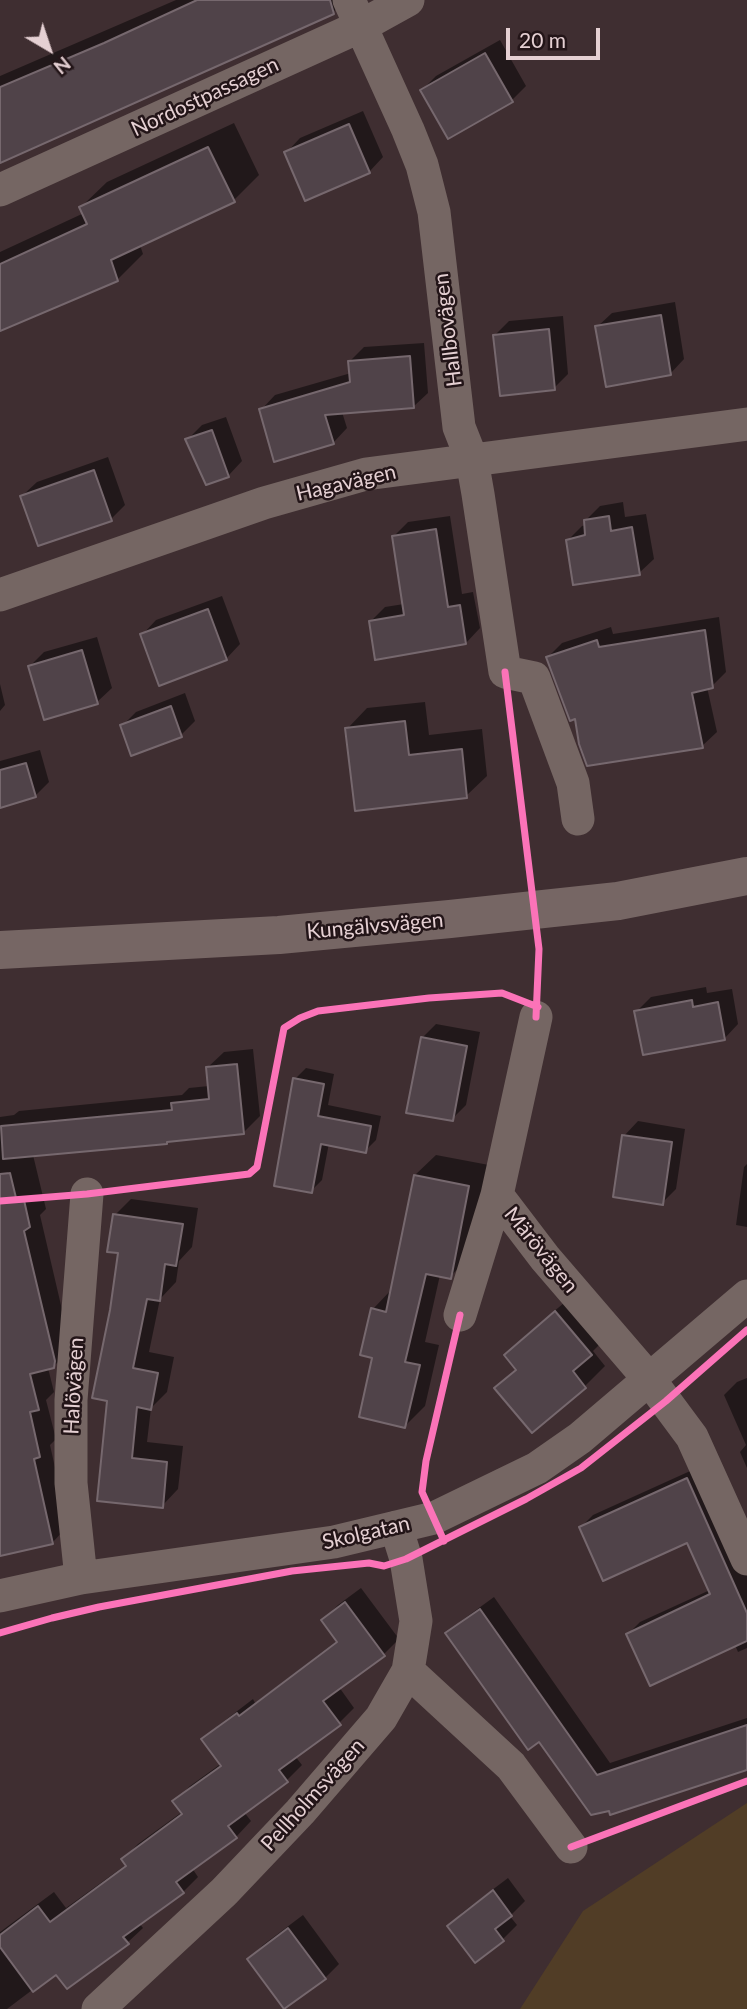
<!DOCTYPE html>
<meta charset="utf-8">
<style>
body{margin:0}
#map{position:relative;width:747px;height:2009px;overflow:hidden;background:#3f2e31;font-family:Lato,sans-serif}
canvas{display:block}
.north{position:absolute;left:14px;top:14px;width:70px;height:70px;-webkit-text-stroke:5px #231518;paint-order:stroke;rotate:141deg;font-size:19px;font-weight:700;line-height:28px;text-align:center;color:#e5d0d3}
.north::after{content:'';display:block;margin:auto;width:24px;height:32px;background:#e5d0d3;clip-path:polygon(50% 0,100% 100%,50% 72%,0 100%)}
.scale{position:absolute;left:506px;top:28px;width:94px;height:32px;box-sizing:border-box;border:4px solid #e5d0d3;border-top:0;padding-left:9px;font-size:21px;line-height:24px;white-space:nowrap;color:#e5d0d3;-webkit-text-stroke:5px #231518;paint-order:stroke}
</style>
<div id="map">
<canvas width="747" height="2009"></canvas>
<div class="north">N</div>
<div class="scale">20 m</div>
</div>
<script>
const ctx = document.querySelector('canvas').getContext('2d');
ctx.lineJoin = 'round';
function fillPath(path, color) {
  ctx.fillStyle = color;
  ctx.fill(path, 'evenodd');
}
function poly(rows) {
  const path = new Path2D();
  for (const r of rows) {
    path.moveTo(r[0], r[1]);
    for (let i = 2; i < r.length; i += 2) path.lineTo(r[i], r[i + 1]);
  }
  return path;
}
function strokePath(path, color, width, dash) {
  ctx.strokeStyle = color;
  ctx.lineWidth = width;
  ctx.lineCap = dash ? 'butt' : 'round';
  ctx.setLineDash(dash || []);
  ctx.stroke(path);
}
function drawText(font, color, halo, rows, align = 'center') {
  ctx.font = font + ' Lato,sans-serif';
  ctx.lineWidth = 5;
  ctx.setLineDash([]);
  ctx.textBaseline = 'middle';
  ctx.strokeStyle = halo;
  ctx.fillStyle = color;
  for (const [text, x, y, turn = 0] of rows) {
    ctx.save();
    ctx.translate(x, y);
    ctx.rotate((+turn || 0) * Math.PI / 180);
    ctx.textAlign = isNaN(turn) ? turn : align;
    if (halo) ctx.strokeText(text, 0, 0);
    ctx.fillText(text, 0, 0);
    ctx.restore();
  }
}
fillPath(poly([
 [747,1803,747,2009,520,2009,583,1911]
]), '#513d26');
fillPath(poly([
 [176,0,345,0,333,12,0,160,0,76],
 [500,40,526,86,512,100,422,90,436,76],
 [363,111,383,157,369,172,286,153,300,138],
 [234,123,259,175,234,200,140,245,143,254,117,280,0,329,0,252,84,213,81,207,107,182],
 [675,302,684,359,670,374,597,327,612,313],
 [563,316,568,374,554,388,495,335,509,321],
 [424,343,428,393,413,407,342,412,347,428,333,443,261,410,275,395,351,373,350,361,364,347],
 [226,417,242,461,228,476,188,439,202,425],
 [108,457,125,505,111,519,22,496,37,482],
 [623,502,625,517,646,514,654,559,639,573,568,540,582,526,586,525,586,520,600,506],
 [450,516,462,594,473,592,480,628,466,643,371,621,385,607,404,604,394,536,408,522],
 [222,596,240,644,226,659,142,635,156,620],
 [719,617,726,672,712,686,707,687,717,732,702,746,576,717,548,657,562,643,611,627,613,634],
 [97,637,112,688,97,702,30,666,44,652],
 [0,684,5,705,0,711],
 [185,693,195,721,181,735,122,726,136,712],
 [425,702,429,735,482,729,487,776,466,796,347,729,367,708],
 [40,750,49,782,35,796,0,806,0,761],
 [706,987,707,993,732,989,738,1024,724,1039,636,1012,651,997],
 [436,1024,480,1032,466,1105,452,1119,422,1038],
 [253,1049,260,1116,244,1132,33,1155,46,1209,40,1215,70,1344,70,1350,53,1367,48,1368,54,1392,46,1400,56,1439,50,1445,68,1526,52,1543,0,1554,0,1117,14,1115,19,1111,182,1095,189,1088,209,1086,207,1068,224,1052],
 [306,1068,334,1074,328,1105,381,1116,376,1140,365,1151,329,1143,322,1180,311,1191,295,1079],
 [638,1121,685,1129,676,1189,662,1203,624,1136],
 [436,1155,489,1165,470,1256,450,1277,440,1275,425,1342,439,1345,425,1406,405,1426,374,1357,373,1309,392,1289,415,1175],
 [747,1164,747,1227,736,1225,744,1167],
 [131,1199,198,1208,192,1247,179,1261,176,1282,160,1299,149,1352,174,1357,167,1392,151,1408,147,1442,183,1446,178,1489,162,1506,99,1500,109,1400,112,1310,120,1252,115,1215],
 [577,1292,611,1333,593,1351,605,1366,585,1386,532,1431,497,1388,517,1368,506,1355,527,1334],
 [747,1378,747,1468,740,1452,746,1445,724,1395,737,1382],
 [699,1467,747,1575,747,1648,738,1652,735,1645,628,1634,640,1622,710,1590,688,1541,581,1527,593,1515],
 [361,1588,399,1639,384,1654,339,1687,354,1708,339,1723,295,1756,302,1765,287,1780,244,1812,251,1821,236,1837,192,1868,198,1877,183,1892,139,1923,143,1928,127,1943,56,1972,7,2009,0,2009,0,1932,54,1892,66,1908,127,1864,123,1859,138,1844,182,1812,175,1802,190,1786,222,1763,204,1740,219,1725,253,1699,255,1703,338,1640,323,1620,338,1605],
 [494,1597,610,1763,747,1718,747,1768,611,1813,540,1739,448,1634,461,1621],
 [508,1878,525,1901,511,1915,509,1915,517,1925,503,1939,449,1926,463,1912],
 [303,1915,339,1964,325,1978,285,2008,249,1959,263,1945]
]), '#0007');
const building = poly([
 [197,0,330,0,334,14,0,163,0,87,104,43,197,0],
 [485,53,513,102,448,139,420,90,485,53],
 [349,124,370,173,305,201,284,152,349,124],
 [208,147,235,202,111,260,118,281,0,331,0,264,87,224,79,207,208,147],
 [661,315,671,375,606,387,595,326,661,315],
 [549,329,555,390,500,396,493,335,549,329],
 [410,356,414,408,325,415,334,444,274,462,259,409,350,382,348,361,410,356],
 [212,430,229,477,206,485,185,439,212,430],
 [94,470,112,521,38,546,20,496,94,470],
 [609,516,611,531,632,527,640,575,573,585,566,540,585,535,584,520,609,516],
 [436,529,448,607,460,605,466,644,375,660,369,621,404,615,392,536,436,529],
 [208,609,227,660,159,686,140,634,208,609],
 [705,630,713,688,692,693,703,748,587,766,579,744,575,719,570,721,546,657,597,640,599,647,705,630],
 [82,650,98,704,44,720,28,666,82,650],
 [171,706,182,737,131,756,120,725,171,706],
 [405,721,409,755,462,749,467,798,355,811,345,728,405,721],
 [26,763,36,797,0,808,0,770,26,763],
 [692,1000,693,1007,718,1002,725,1040,643,1055,634,1011,692,1000],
 [421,1037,467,1046,453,1121,406,1113,421,1037],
 [237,1064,244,1134,167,1142,167,1144,3,1159,1,1126,172,1110,171,1103,209,1099,206,1067,237,1064],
 [293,1078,324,1084,318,1116,371,1126,366,1153,321,1144,312,1193,274,1186,293,1078],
 [622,1135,672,1142,663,1205,613,1197,622,1135],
 [10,1173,17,1202,24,1200,30,1227,24,1231,55,1361,54,1368,30,1374,39,1410,30,1412,40,1457,34,1459,53,1544,0,1556,0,1174,10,1173],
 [414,1175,469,1186,451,1279,426,1274,405,1362,420,1365,405,1428,359,1417,372,1358,360,1355,371,1308,386,1312,414,1175],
 [113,1214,183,1224,176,1266,165,1264,160,1301,147,1299,133,1368,158,1373,151,1410,137,1407,132,1458,167,1462,163,1508,97,1501,107,1401,92,1398,110,1310,118,1253,107,1252,113,1214],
 [555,1311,592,1355,573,1371,586,1388,532,1433,494,1388,516,1370,504,1355,555,1311],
 [687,1478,747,1613,747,1641,650,1686,626,1634,710,1594,687,1543,603,1581,579,1527,687,1478],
 [345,1602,385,1656,323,1701,341,1725,279,1770,288,1782,228,1826,237,1838,176,1882,184,1893,123,1937,129,1944,67,1989,56,1975,33,1992,0,1947,0,1935,38,1906,50,1922,126,1866,121,1859,182,1814,172,1801,221,1766,201,1739,237,1713,239,1716,337,1642,321,1620,345,1602],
 [480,1609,597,1775,747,1725,747,1770,610,1815,609,1811,591,1815,539,1742,528,1750,445,1633,480,1609],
 [493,1890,512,1916,495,1929,504,1941,475,1963,447,1926,493,1890],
 [288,1928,326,1979,284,2009,247,1959,288,1928]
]);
fillPath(building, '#504349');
strokePath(building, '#76686e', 2);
strokePath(poly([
 [349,0,408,130,422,165,434,212,459,427,472,460,478,494,505,672,534,678,573,783,578,819],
 [0,190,361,26,408,0],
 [0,595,264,503,366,474,747,424],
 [536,1017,497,1195,545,1258,649,1379,692,1437,747,1559],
 [460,1315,497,1195],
 [81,1578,71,1483,71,1400,87,1194],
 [0,1596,81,1578,334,1542,434,1518,537,1468,580,1438,747,1296],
 [408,1671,511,1766,571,1847],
 [98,2009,224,1892,300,1812,381,1718,408,1671,416,1621,406,1559,396,1527]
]), '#756663', 33);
strokePath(poly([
 [0,950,279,935,450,919,618,901,747,876]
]), '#766664', 38);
strokePath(poly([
 [505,672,539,949,536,1017],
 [0,1201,87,1194,249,1174,257,1167,284,1028,300,1018,318,1011,429,998,502,993,538,1007],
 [444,1541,422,1492,426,1461,460,1315],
 [0,1633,52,1618,99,1607,292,1571,369,1563,384,1566,406,1559,526,1499,581,1468,666,1401,747,1330],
 [571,1847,747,1781]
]), '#fb73b8', 7);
drawText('21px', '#e5d0d3', '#231518', [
 ["Nordostpassagen",205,97,-25],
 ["Hallbovägen",448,330,-97],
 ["Hagavägen",346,483,-13],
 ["Kungälvsvägen",375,926,-5],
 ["Märövägen",541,1250,51],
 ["Halövägen",74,1386,-87],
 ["Skolgatan",366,1533,-13],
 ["Pellholmsvägen",313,1795,-48]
]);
</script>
